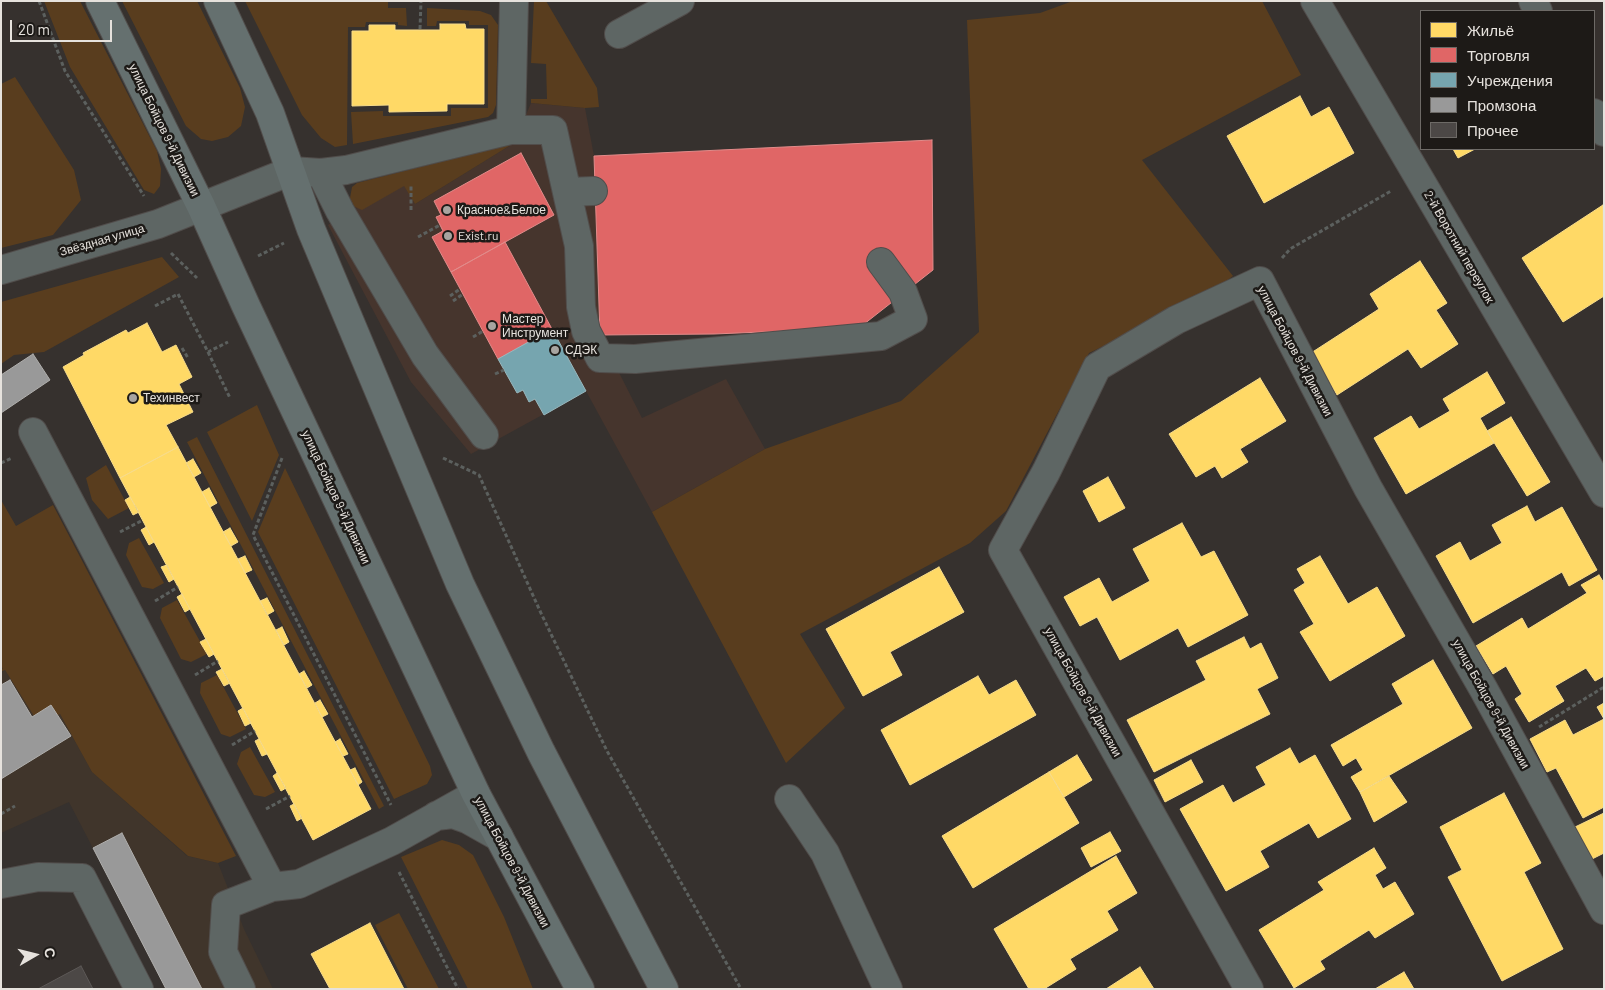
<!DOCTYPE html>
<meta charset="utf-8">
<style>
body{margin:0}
#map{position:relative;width:1605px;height:990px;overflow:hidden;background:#36312e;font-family:Barlow,sans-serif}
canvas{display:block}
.frame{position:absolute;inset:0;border:2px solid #e6e2dd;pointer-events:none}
.legend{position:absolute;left:1420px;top:10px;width:175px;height:140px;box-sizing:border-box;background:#1d1a17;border:1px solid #6d6a66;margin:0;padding:6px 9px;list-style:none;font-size:15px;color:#e6e2dd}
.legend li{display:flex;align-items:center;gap:10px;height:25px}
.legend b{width:25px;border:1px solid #6d6a66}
.north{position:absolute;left:10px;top:930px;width:50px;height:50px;-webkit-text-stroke:4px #1d1a17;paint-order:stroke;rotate:82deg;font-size:14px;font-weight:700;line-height:20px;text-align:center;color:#e6e2dd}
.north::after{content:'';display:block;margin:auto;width:18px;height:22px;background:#e6e2dd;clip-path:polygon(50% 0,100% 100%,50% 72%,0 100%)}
.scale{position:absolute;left:10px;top:20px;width:102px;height:22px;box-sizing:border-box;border:2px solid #e6e2dd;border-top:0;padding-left:6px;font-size:15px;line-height:18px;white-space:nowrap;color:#e6e2dd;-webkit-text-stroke:4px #1d1a17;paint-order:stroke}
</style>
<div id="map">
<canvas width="1605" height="990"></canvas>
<div class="frame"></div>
<ul class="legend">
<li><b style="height:14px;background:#ffd966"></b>Жильё</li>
<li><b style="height:14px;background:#e06666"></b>Торговля</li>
<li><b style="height:14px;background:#76a5af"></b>Учреждения</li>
<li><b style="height:14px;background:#999"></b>Промзона</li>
<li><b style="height:14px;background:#4c4846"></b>Прочее</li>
</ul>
<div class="north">С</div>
<div class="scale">20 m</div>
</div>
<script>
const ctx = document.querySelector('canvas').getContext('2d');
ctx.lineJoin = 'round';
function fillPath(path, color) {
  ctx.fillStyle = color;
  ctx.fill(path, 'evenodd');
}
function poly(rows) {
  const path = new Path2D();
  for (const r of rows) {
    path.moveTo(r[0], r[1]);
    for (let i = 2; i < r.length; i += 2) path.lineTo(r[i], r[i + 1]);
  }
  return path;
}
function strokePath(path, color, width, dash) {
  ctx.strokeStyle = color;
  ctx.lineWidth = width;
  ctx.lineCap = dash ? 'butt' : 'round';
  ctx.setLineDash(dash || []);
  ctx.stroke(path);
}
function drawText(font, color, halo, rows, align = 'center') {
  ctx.font = font + ' Barlow,sans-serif';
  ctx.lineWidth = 5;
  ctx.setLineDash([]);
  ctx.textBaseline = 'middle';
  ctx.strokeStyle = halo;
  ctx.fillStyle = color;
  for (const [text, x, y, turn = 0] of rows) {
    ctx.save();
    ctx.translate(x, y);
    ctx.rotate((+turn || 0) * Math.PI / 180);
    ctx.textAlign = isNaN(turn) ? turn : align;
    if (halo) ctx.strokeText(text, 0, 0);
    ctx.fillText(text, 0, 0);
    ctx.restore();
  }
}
fillPath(poly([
 [531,103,585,108,594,156,600,335,642,418,726,379,765,449,652,512,586,391,471,454,411,382,328,225,353,206,362,209,404,185,415,204,514,143]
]), '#46352d');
fillPath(poly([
 [5,670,39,723,60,714,92,772,187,856,218,863,244,929,273,989,166,989,69,802,1,833,1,673]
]), '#40352b');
fillPath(poly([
 [44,1,80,1,157,151,161,169,160,186,154,194,144,190,70,67],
 [122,1,197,1,240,88,245,107,241,126,228,137,212,141,201,139,186,126],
 [245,1,388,1,388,8,406,8,407,26,398,25,398,22,366,22,365,27,348,27,347,145,335,147,321,138,302,115],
 [534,1,546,1,597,88,599,107,585,108,531,103,531,99,547,99,546,64,531,63],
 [1073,1,1262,1,1301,75,1142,160,1233,276,1204,298,1089,353,1006,511,970,543,800,634,845,708,786,763,652,512,765,449,901,401,979,332,967,20,1040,13],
 [427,8,480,11,491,15,498,25,496,105,493,113,488,117,353,144,351,112,383,111,383,116,451,116,451,108,488,108,488,25,469,25,469,21,437,21,436,26,427,26],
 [15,77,74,170,81,200,53,235,1,248,1,84],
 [514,143,415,204,404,186,362,210,353,206,350,198,352,187,357,183],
 [162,257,179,277,44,352,14,355,1,364,1,302],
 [257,405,279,455,252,521,207,432],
 [197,437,384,806,379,809,187,442],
 [106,465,129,508,108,519,92,500,86,478],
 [285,468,430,766,432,775,427,784,394,799,258,532],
 [1,500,16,526,53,505,236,856,218,863,188,856,92,772,60,714,39,724,5,670,1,672,1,668,3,669,1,666],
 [139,538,164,583,153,589,142,587,126,555,129,543],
 [177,600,207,654,191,662,181,659,160,618,162,608],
 [217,675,246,729,230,737,221,734,200,693,201,683],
 [250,747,275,792,265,797,254,795,237,764,241,752],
 [442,840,459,845,473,855,504,917,533,989,468,989,401,857],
 [399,913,439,989,408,989,375,925]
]), '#593d1e');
const homes = poly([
 [440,24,465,24,466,29,484,29,484,104,447,104,447,111,389,112,389,105,352,106,352,31,369,31,369,25,395,25,395,30,440,30,440,24],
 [1300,96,1311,117,1329,107,1354,153,1264,203,1227,136,1300,96],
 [1453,149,1475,149,1458,158,1453,149],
 [1603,205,1604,296,1563,322,1522,258,1603,205],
 [1420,261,1447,303,1436,310,1458,344,1421,368,1408,349,1337,395,1311,353,1379,309,1370,294,1420,261],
 [147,323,162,352,176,345,192,377,179,384,193,412,166,425,178,447,120,478,63,367,84,355,83,353,126,330,128,333,147,323],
 [1487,372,1505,403,1480,418,1494,443,1406,494,1374,438,1411,416,1419,429,1450,411,1443,399,1487,372],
 [1260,378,1286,421,1240,449,1248,462,1222,478,1215,466,1196,477,1169,434,1260,378],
 [1511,417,1550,482,1527,496,1487,431,1511,417],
 [178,447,371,809,313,840,120,478,178,447],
 [193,459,201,473,194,477,186,463,193,459],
 [1108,477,1125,508,1099,522,1083,491,1108,477],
 [209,488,217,503,210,507,202,492,209,488],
 [130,497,139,512,133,515,125,500,130,497],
 [1527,506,1535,522,1562,507,1597,570,1569,586,1562,572,1473,623,1436,556,1460,542,1470,561,1502,543,1492,525,1527,506],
 [1182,523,1201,557,1214,551,1248,615,1188,647,1178,628,1120,660,1097,617,1080,626,1064,597,1099,578,1112,602,1150,581,1133,549,1182,523],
 [146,527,154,542,149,545,141,530,146,527],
 [230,528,238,542,231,546,223,532,230,528],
 [245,556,252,570,245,573,238,559,245,556],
 [1320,556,1348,604,1377,587,1405,636,1330,681,1300,632,1314,624,1294,590,1305,583,1297,569,1320,556],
 [167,565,174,579,169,582,161,567,167,565],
 [939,567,964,612,890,652,902,675,863,696,826,629,939,567],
 [1599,575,1604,583,1604,676,1595,681,1586,668,1555,686,1564,701,1529,722,1515,699,1522,694,1506,666,1493,674,1476,646,1522,618,1528,629,1587,593,1581,585,1599,575],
 [182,594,190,609,185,612,177,597,182,594],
 [267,598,274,611,267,615,260,601,267,598],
 [282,627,289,642,284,645,276,630,282,627],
 [1244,637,1250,649,1261,643,1278,678,1257,689,1270,714,1154,772,1127,720,1206,680,1196,661,1244,637],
 [206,639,214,654,209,657,200,642,206,639],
 [1433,660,1472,728,1360,792,1351,777,1363,770,1356,758,1343,766,1331,745,1403,704,1392,684,1433,660],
 [222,669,230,683,224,686,216,672,222,669],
 [304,671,312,685,307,688,299,674,304,671],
 [978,676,989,695,1016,680,1036,715,910,785,881,730,978,676],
 [320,700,328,714,322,717,315,703,320,700],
 [1604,703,1604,807,1583,818,1556,768,1547,772,1530,739,1565,720,1573,735,1604,719,1597,707,1604,703],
 [243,708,251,723,245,726,238,711,243,708],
 [259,739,267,754,262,756,255,741,259,739],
 [340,739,348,754,343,756,335,742,340,739],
 [1290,748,1299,764,1315,755,1351,819,1318,838,1309,823,1260,851,1269,867,1226,891,1180,809,1223,785,1233,803,1266,785,1256,767,1290,748],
 [1077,755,1092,780,1064,797,1049,772,1077,755],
 [1191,760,1203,782,1165,802,1154,780,1191,760],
 [355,768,362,782,358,785,350,770,355,768],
 [1049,772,1079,823,973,888,942,836,1049,772],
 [277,773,286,788,281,791,273,776,277,773],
 [1389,776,1407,802,1374,822,1360,792,1389,776],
 [1504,793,1541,863,1524,872,1563,949,1502,981,1448,877,1462,870,1440,827,1504,793],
 [294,804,302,818,297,821,290,806,294,804],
 [1604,813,1604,853,1592,859,1575,827,1604,813],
 [1110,832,1121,851,1091,867,1081,848,1110,832],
 [1374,848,1386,868,1375,875,1383,889,1395,882,1414,914,1375,938,1369,930,1320,961,1325,969,1294,988,1259,930,1324,890,1318,882,1374,848],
 [1116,856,1137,893,1107,911,1118,930,1070,959,1076,969,1044,989,1029,989,994,929,1116,856],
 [370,923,404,989,330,989,311,954,370,923],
 [1140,967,1154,989,1106,989,1140,967],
 [1404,972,1414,989,1375,989,1404,972]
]);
fillPath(homes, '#ffd966');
strokePath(homes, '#f8dc8a', 1);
const shops = poly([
 [932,140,933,270,859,328,714,334,600,335,594,156,932,140],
 [521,153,554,215,451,272,432,237,443,231,436,217,441,215,434,201,521,153],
 [505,242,552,329,498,359,451,272,505,242]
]);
fillPath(shops, '#e06666');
strokePath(shops, '#e28b8a', 1);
const public = poly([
 [552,329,586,391,544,415,535,399,529,402,523,390,517,393,498,359,552,329]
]);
fillPath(public, '#76a5af');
strokePath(public, '#98b7bd', 1);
const industry = poly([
 [33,354,50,380,1,413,1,375,33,354],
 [10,680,32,717,51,705,71,736,1,779,1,685,10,680],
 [122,833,202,989,166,989,93,848,122,833]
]);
fillPath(industry, '#999');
strokePath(industry, '#b0afad', 1);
const building = poly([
 [81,966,93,989,38,989,81,966]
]);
fillPath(building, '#4c4846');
strokePath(building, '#5d5957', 1);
const minor = poly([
 [1315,1,1604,493],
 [1533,1,1538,11],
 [619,34,680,1],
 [1594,113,1604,132],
 [511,130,514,1],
 [321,173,340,211,425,355,484,435],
 [568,192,593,191],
 [1,270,158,224,291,171,321,173,346,170,511,130,553,130,579,246,581,307,586,331,600,358,635,359,881,336,913,319,903,292,881,262],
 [33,432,272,887],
 [789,799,825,853,888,989],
 [438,815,436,816,453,814,467,819,499,837],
 [1,884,38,877,82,878,139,989],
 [241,989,223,952,226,905,272,887,299,884,392,841,476,794],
 [1249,989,1003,550,1046,472,1097,367,1176,320,1260,281,1368,488,1484,690,1604,910]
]);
const major = poly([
 [100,1,201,206,246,306,476,794,580,989],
 [218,1,270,113,311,229,460,584,541,752,664,989]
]);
strokePath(minor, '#514d4b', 30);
strokePath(major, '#514d4b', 30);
strokePath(poly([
 [39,1,65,71,144,196],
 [420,29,421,1],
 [411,210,411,186],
 [418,237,440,225],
 [171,253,197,278],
 [258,256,284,243],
 [1282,258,1290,249,1391,191],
 [450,296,460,289],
 [453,301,463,294],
 [155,306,178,294,208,352,228,342],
 [473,337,483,331],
 [182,348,188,358],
 [208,352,230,398],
 [495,374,504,370],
 [282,458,253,535,391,805],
 [443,458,479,475,540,611,607,751,741,989],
 [1,463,12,458],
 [120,532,143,520],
 [155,601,178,587],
 [195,675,218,661],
 [1539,727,1604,687],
 [232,745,255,731],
 [266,809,290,796],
 [1,814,15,806],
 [399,872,458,989]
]), '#5c605e', 3, [4, 2.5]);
strokePath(minor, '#5e6664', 28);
strokePath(major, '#65706f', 28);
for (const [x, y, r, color] of [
 [447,210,5,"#a8a4a0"],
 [448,236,5,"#a8a4a0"],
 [492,326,5,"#a8a4a0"],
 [555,350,5,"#a8a4a0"],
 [133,398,5,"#a8a4a0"]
]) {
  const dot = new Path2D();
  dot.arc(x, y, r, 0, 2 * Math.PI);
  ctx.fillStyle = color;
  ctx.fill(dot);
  strokePath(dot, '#1d1a17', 2);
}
drawText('12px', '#e6e2dd', '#1d1a17', [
 ["улица Бойцов 9-й Дивизии",164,130,64],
 ["Звёздная улица",102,240,-16],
 ["2-й Воротний переулок",1459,247,60],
 ["улица Бойцов 9-й Дивизии",1295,351,62],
 ["улица Бойцов 9-й Дивизии",336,497,65],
 ["улица Бойцов 9-й Дивизии",1083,692,61],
 ["улица Бойцов 9-й Дивизии",1491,704,61],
 ["улица Бойцов 9-й Дивизии",512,862,62]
]);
drawText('12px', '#e6e2dd', '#1d1a17', [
 ["Красное&Белое",457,210],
 ["Exist.ru",458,236],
 ["Мастер",502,319],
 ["Инструмент",502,333],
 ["СДЭК",565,350],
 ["Техинвест",143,398]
], 'left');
</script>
